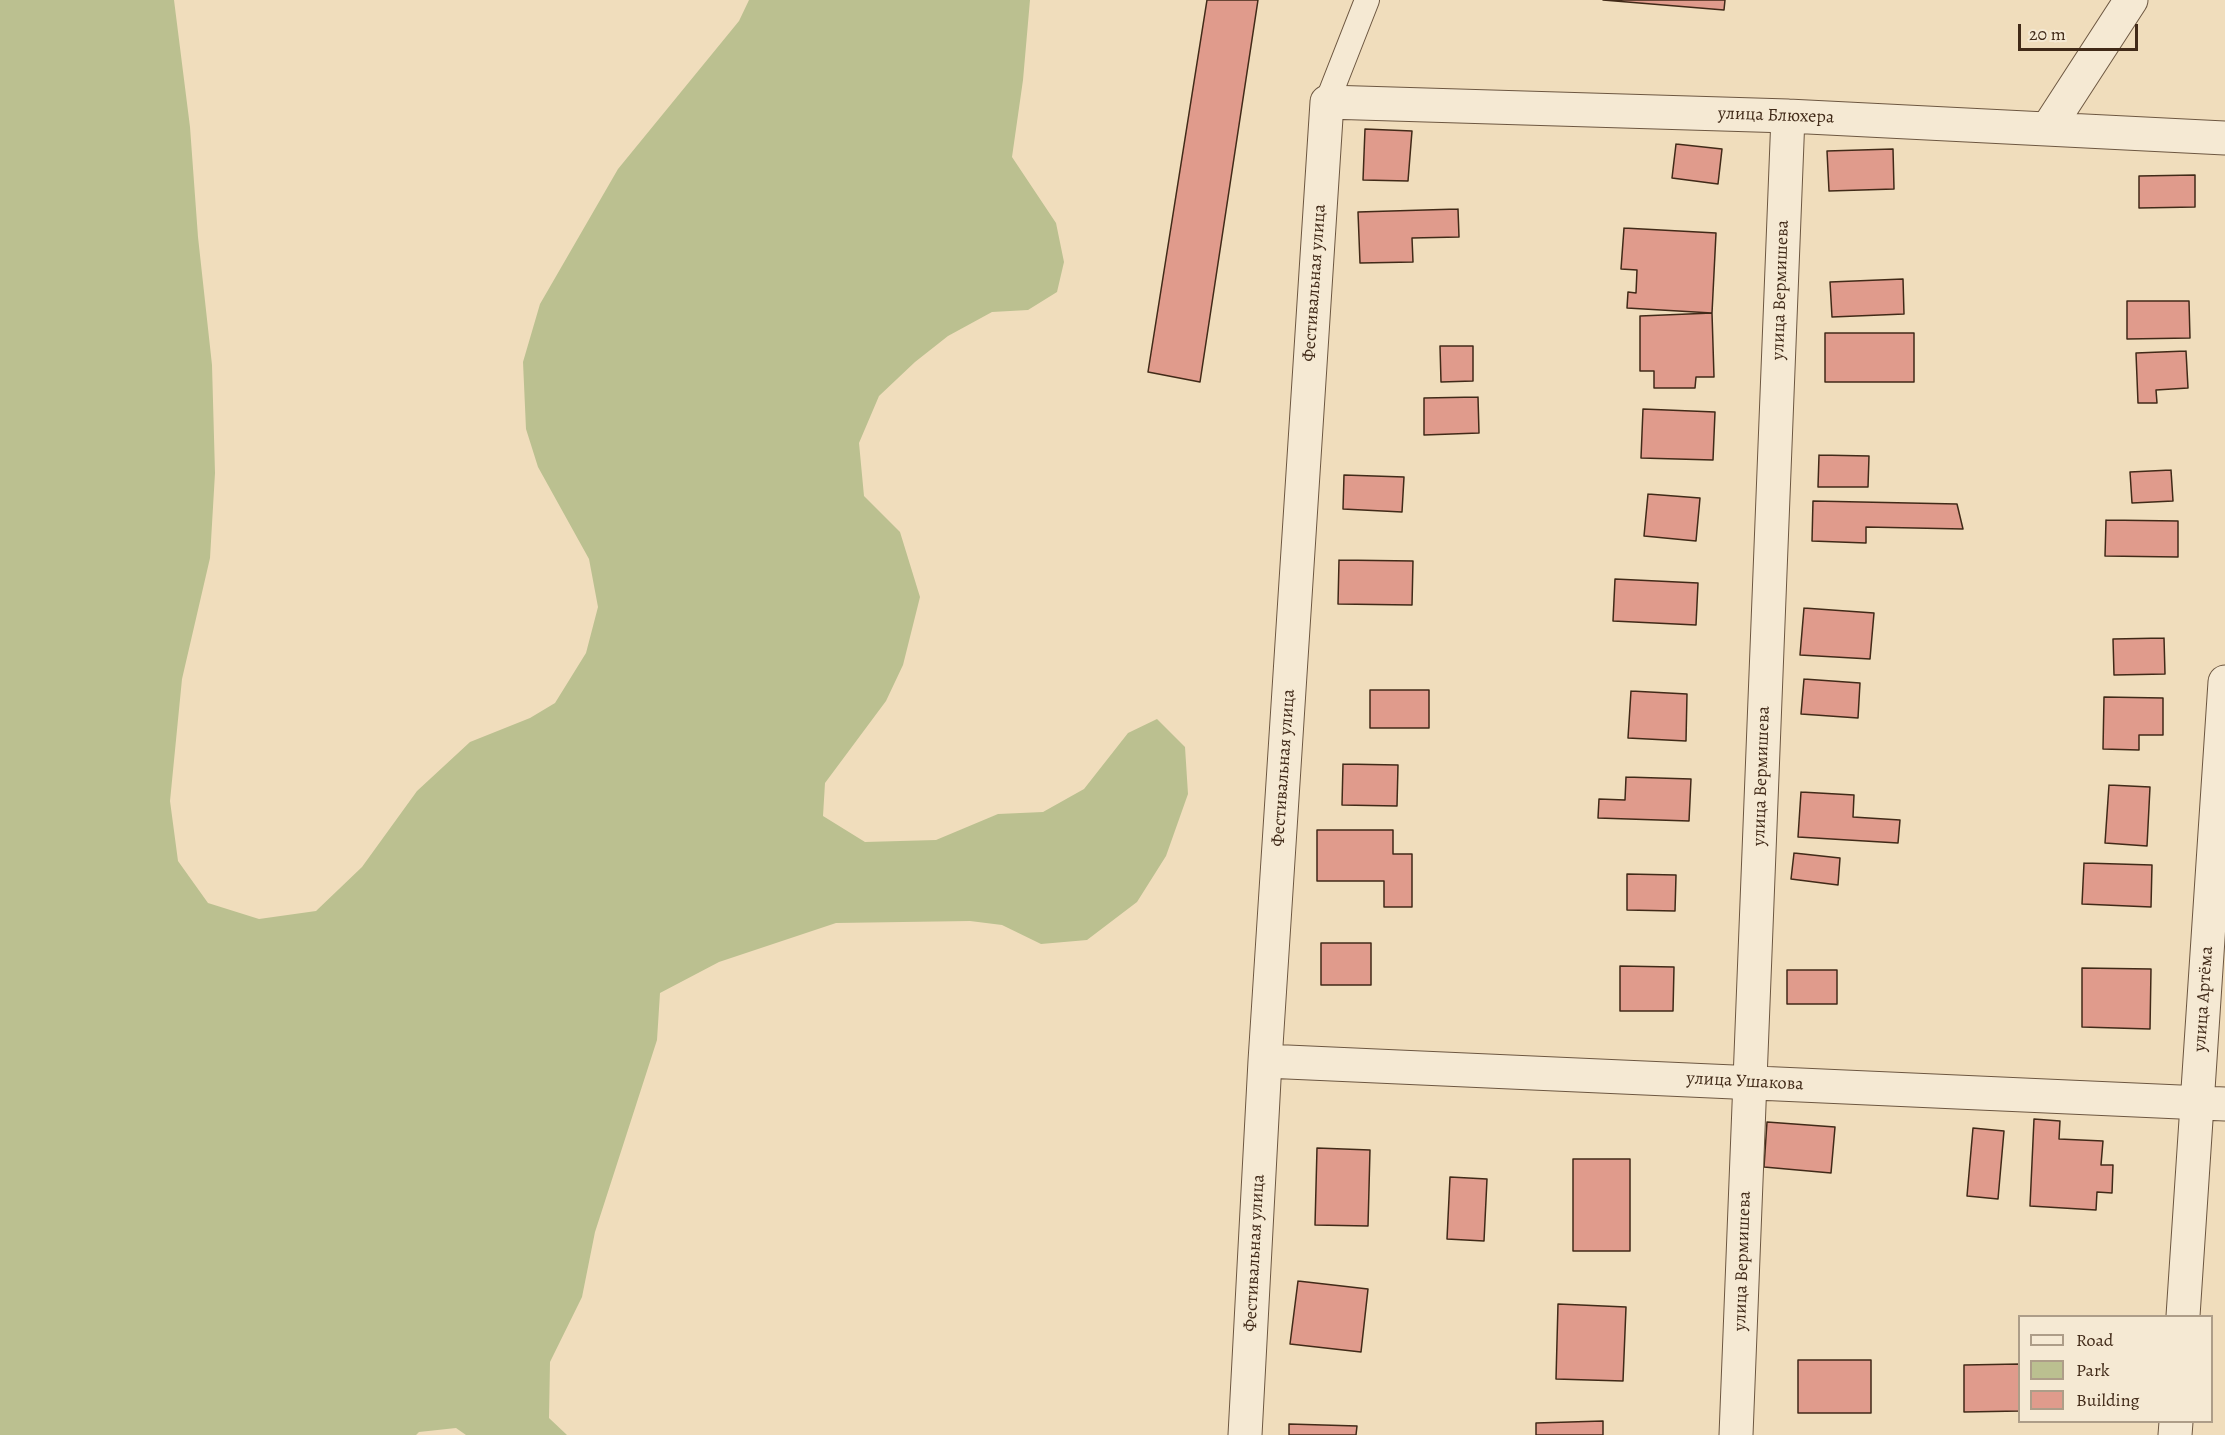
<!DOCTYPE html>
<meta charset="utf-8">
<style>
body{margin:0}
#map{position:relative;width:2225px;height:1435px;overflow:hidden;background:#f0ddbc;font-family:Alegreya,serif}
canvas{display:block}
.legend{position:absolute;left:2018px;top:1315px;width:195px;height:108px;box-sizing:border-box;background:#f5e9d3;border:2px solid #ad9d88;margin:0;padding:8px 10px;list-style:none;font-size:18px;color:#412a18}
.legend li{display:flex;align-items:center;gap:12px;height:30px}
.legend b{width:30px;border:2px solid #ad9d88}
.scale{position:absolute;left:2018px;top:24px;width:120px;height:27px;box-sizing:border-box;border:3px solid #412a18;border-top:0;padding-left:8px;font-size:18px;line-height:21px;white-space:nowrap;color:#412a18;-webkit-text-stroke:4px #f5e9d3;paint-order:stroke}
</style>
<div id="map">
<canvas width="2225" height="1435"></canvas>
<ul class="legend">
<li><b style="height:8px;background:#f5e9d3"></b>Road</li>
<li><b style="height:16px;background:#bbc090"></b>Park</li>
<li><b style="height:16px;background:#e09b8c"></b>Building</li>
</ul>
<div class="scale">20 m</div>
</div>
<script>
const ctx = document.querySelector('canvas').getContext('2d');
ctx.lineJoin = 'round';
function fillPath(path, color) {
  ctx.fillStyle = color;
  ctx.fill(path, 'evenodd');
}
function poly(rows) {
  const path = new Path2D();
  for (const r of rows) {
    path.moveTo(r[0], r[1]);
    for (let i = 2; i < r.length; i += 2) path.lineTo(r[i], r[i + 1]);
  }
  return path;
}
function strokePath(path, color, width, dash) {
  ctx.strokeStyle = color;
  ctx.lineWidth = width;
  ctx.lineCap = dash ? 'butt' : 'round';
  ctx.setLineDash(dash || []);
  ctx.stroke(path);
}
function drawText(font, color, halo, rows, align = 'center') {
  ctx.font = font + ' Alegreya,serif';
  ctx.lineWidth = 5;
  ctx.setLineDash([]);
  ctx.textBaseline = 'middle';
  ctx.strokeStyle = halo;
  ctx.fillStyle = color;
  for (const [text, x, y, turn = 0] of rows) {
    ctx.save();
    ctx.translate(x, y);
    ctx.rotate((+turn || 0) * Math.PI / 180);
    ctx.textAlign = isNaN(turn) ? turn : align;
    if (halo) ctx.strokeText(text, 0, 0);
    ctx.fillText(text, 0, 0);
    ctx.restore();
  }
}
fillPath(poly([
 [0,0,174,0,190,127,198,237,212,365,215,473,210,558,182,679,170,801,178,861,208,903,259,919,316,911,362,867,417,791,470,742,530,718,555,703,586,653,598,607,589,559,538,467,526,429,523,362,540,304,618,169,739,21,749,0,1030,0,1023,80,1012,157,1056,223,1064,262,1057,292,1028,310,992,312,948,336,915,362,879,396,859,443,864,496,900,532,920,597,903,665,886,701,825,783,823,816,865,842,936,840,998,814,1043,812,1084,789,1128,733,1157,719,1185,747,1188,794,1166,856,1137,902,1087,940,1041,944,1002,925,970,921,836,923,719,962,660,993,657,1040,595,1232,582,1297,550,1362,549,1418,567,1435,466,1435,456,1428,419,1432,416,1435,0,1435]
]), '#bbc090');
const building = poly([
 [1207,0,1258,0,1200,382,1148,372,1207,0],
 [1603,0,1725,0,1724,10,1603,0],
 [1365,129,1412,131,1408,181,1363,180,1365,129],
 [1676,144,1722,149,1718,184,1672,178,1676,144],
 [1893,149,1894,189,1829,191,1827,151,1893,149],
 [2195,175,2195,207,2139,208,2139,176,2195,175],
 [1458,209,1459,237,1412,238,1413,262,1360,263,1358,212,1458,209],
 [1624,228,1716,233,1712,313,1627,308,1628,292,1636,293,1637,270,1621,269,1624,228],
 [1903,279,1904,314,1832,317,1830,282,1903,279],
 [2127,301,2189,301,2190,338,2127,339,2127,301],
 [1712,313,1714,377,1696,377,1695,388,1654,388,1654,371,1640,371,1640,316,1712,313],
 [1825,333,1914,333,1914,382,1825,382,1825,333],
 [1440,346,1473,346,1473,381,1441,382,1440,346],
 [2186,351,2188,388,2156,390,2157,403,2138,403,2136,353,2186,351],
 [1478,397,1479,433,1424,435,1424,398,1478,397],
 [1643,409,1715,412,1713,460,1641,458,1643,409],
 [1819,455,1869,456,1868,487,1818,487,1819,455],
 [2171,470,2173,501,2132,503,2130,472,2171,470],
 [1344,475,1404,477,1402,512,1343,509,1344,475],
 [1648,494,1700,498,1696,541,1644,536,1648,494],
 [1813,501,1957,504,1963,529,1866,527,1866,543,1812,541,1813,501],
 [2106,520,2178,521,2178,557,2105,556,2106,520],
 [1339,560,1413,561,1412,605,1338,604,1339,560],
 [1615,579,1698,583,1696,625,1613,621,1615,579],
 [1804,608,1874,613,1870,659,1800,655,1804,608],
 [2164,638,2165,674,2114,675,2113,639,2164,638],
 [1804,679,1860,683,1858,718,1801,714,1804,679],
 [1370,690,1429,690,1429,728,1370,728,1370,690],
 [1631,691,1687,694,1686,741,1628,738,1631,691],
 [2104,697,2163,698,2163,735,2139,735,2139,750,2103,749,2104,697],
 [1343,764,1398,765,1397,806,1342,805,1343,764],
 [1626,777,1691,779,1689,821,1598,818,1599,799,1625,800,1626,777],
 [2109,785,2150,787,2147,846,2105,843,2109,785],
 [1801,792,1854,795,1853,817,1900,820,1898,843,1798,837,1801,792],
 [1317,830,1393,830,1393,854,1412,854,1412,907,1384,907,1384,881,1317,881,1317,830],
 [1794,853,1840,858,1838,885,1791,879,1794,853],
 [2084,863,2152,865,2151,907,2082,904,2084,863],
 [1627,874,1676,875,1675,911,1627,910,1627,874],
 [1321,943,1371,943,1371,985,1321,985,1321,943],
 [1620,966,1674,967,1673,1011,1620,1011,1620,966],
 [2082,968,2151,969,2150,1029,2082,1027,2082,968],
 [1787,970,1837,970,1837,1004,1787,1004,1787,970],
 [2034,1119,2060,1121,2059,1139,2103,1141,2101,1165,2113,1165,2112,1193,2097,1192,2096,1210,2030,1206,2034,1119],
 [1767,1122,1835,1127,1831,1173,1764,1167,1767,1122],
 [1973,1128,2004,1131,1998,1199,1967,1196,1973,1128],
 [1317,1148,1370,1150,1368,1226,1315,1225,1317,1148],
 [1573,1159,1630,1159,1630,1251,1573,1251,1573,1159],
 [1450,1177,1487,1179,1484,1241,1447,1239,1450,1177],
 [1298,1281,1368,1289,1361,1352,1290,1344,1298,1281],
 [1558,1304,1626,1307,1623,1381,1556,1379,1558,1304],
 [1798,1360,1871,1360,1871,1413,1798,1413,1798,1360],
 [2020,1364,2020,1411,1964,1412,1964,1365,2020,1364],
 [1603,1421,1603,1435,1536,1435,1536,1423,1603,1421],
 [1289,1424,1357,1426,1356,1435,1289,1435,1289,1424]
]);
fillPath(building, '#e09b8c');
strokePath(building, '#412a18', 1.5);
const service = poly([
 [1327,102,1367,0]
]);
const minor = poly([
 [2048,128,2131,0],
 [1265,1061,2225,1104],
 [2183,1316,2225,682],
 [1245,1435,1265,1061,1327,102,1788,116,2225,138],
 [1736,1435,1788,116],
 [2175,1435,2176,1422]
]);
strokePath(service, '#6d5741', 26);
strokePath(minor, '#6d5741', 35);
strokePath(service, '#f5e9d3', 24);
strokePath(minor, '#f5e9d3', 33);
drawText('18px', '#412a18', '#f5e9d3', [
 ["улица Блюхера",1776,116,2],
 ["Фестивальная улица",1315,283,-86],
 ["улица Вермишева",1781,290,-88],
 ["Фестивальная улица",1284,768,-86],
 ["улица Вермишева",1762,776,-88],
 ["улица Артёма",2204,999,-86],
 ["улица Ушакова",1745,1082,3],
 ["Фестивальная улица",1255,1253,-87],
 ["улица Вермишева",1743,1261,-88]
]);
</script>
